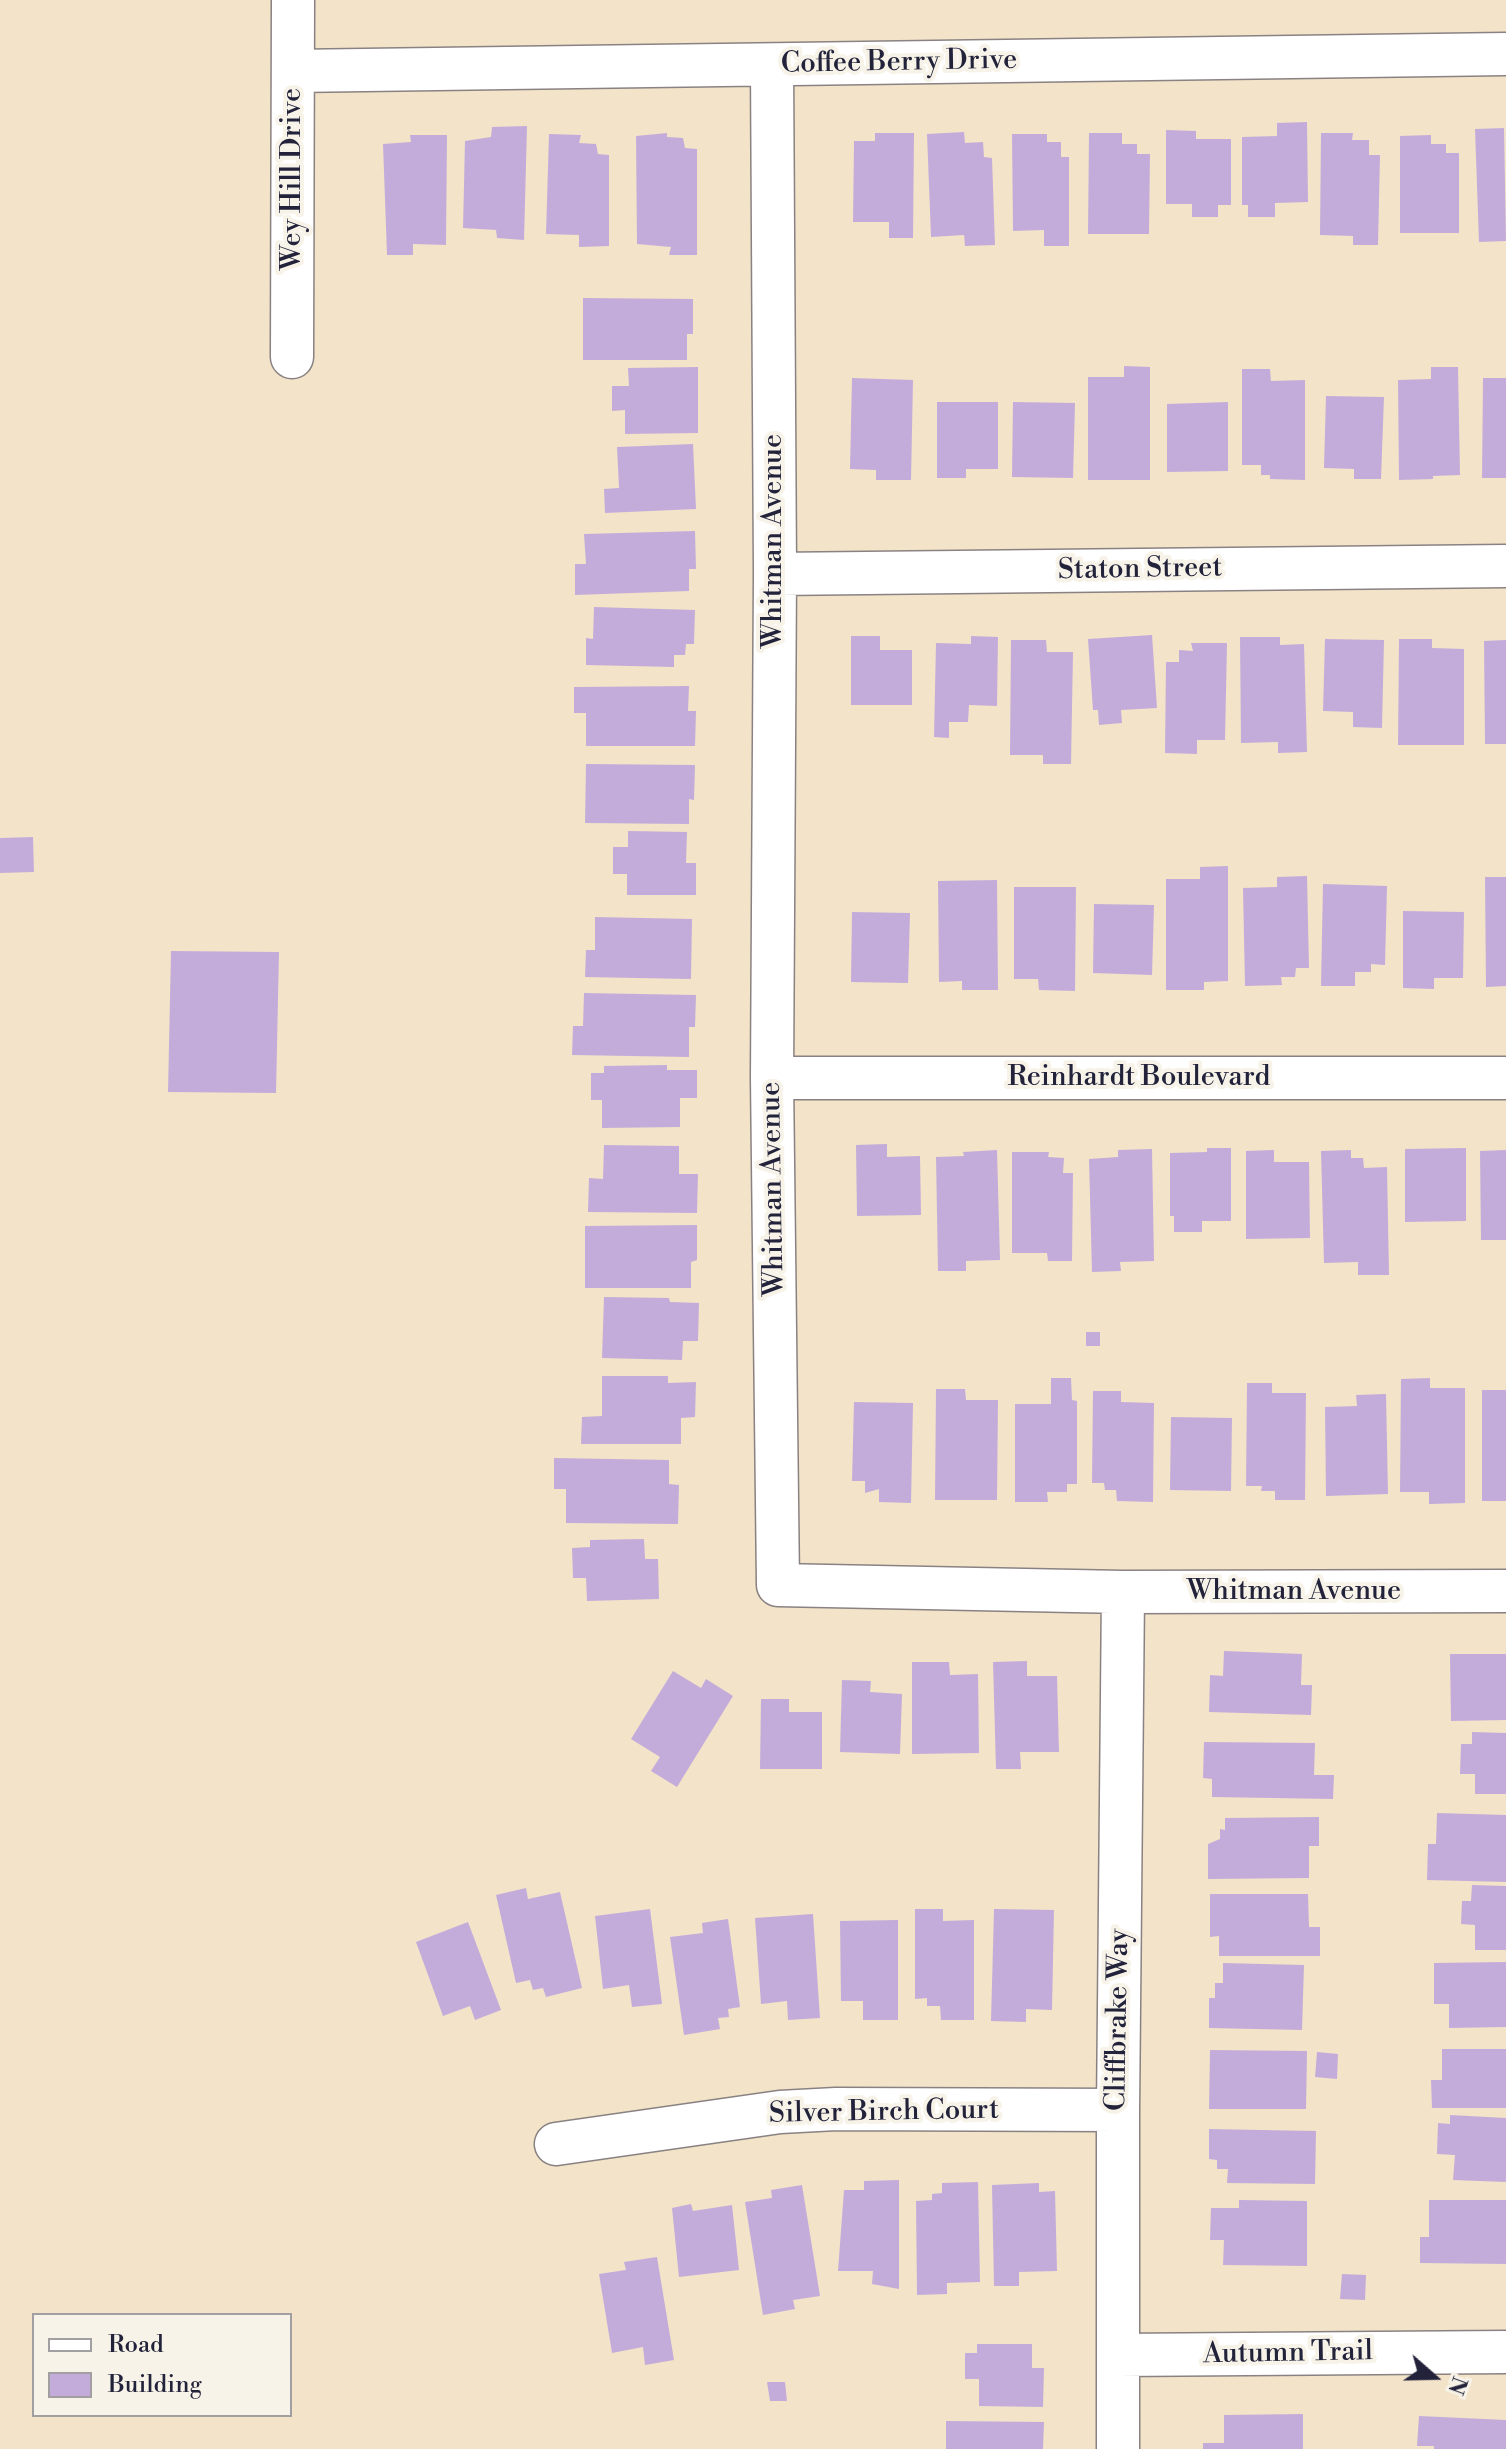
<!DOCTYPE html>
<style>
body{margin:0}
#map{position:relative;width:1506px;height:2449px;overflow:hidden;background:#f2e3c9;font-family:"Libre Bodoni",serif}
canvas{display:block}
.legend{position:absolute;left:32px;top:2313px;width:260px;height:104px;box-sizing:border-box;background:#f7f3e8;border:2px solid #a29fa3;margin:0;padding:10px 14px;list-style:none;font-size:24px;color:#22223b}
.legend li{display:flex;align-items:center;gap:16px;height:40px}
.legend b{width:40px;border:2px solid #a29fa3}
.north{position:absolute;left:1394px;top:2337px;width:80px;height:80px;-webkit-text-stroke:6px #f7f3e8;paint-order:stroke;rotate:110deg;font-size:22px;font-weight:700;line-height:32px;text-align:center;color:#22223b}
.north::after{content:'';display:block;margin:auto;width:28px;height:36px;background:#22223b;clip-path:polygon(50% 0,100% 100%,50% 72%,0 100%)}
</style>
<div id="map">
<canvas width="1506" height="2449"></canvas>
<ul class="legend">
<li><b style="height:10px;background:#fff"></b>Road</li>
<li><b style="height:22px;background:#c4acda"></b>Building</li>
</ul>
<div class="north">N</div>
</div>
<script>
const ctx = document.querySelector('canvas').getContext('2d');
ctx.lineJoin = 'round';
function fillPath(path, color) {
  ctx.fillStyle = color;
  ctx.fill(path, 'evenodd');
}
function poly(rows) {
  const path = new Path2D();
  for (const r of rows) {
    path.moveTo(r[0], r[1]);
    for (let i = 2; i < r.length; i += 2) path.lineTo(r[i], r[i + 1]);
  }
  return path;
}
function strokePath(path, color, width, dash) {
  ctx.strokeStyle = color;
  ctx.lineWidth = width;
  ctx.lineCap = dash ? 'butt' : 'round';
  ctx.setLineDash(dash || []);
  ctx.stroke(path);
}
function drawText(font, color, halo, rows, align = 'center') {
  ctx.font = font + ' "Libre Bodoni",serif';
  ctx.lineWidth = 8;
  ctx.setLineDash([]);
  ctx.textBaseline = 'middle';
  ctx.strokeStyle = halo;
  ctx.fillStyle = color;
  for (const [text, x, y, turn = 0] of rows) {
    ctx.save();
    ctx.translate(x, y);
    ctx.rotate((+turn || 0) * Math.PI / 180);
    ctx.textAlign = isNaN(turn) ? turn : align;
    if (halo) ctx.strokeText(text, 0, 0);
    ctx.fillText(text, 0, 0);
    ctx.restore();
  }
}
fillPath(poly([
 [1307,122,1308,202,1275,203,1275,217,1248,217,1248,205,1242,205,1242,137,1277,136,1277,123],
 [527,126,524,240,497,238,496,230,463,228,465,141,491,137,492,127],
 [1504,128,1506,241,1479,242,1475,129],
 [1166,130,1196,131,1196,139,1231,139,1231,205,1218,205,1218,217,1192,217,1192,204,1166,204],
 [964,132,965,143,983,142,984,157,992,158,995,245,965,246,964,235,931,237,927,134],
 [667,133,667,137,683,138,685,148,697,149,697,255,669,255,671,247,637,244,636,136],
 [875,133,914,133,913,238,889,238,889,222,853,222,854,141,875,141],
 [1089,133,1122,133,1122,144,1137,144,1137,154,1150,154,1149,234,1088,234],
 [1321,133,1353,133,1352,140,1369,140,1369,155,1380,155,1378,245,1353,245,1353,236,1320,235],
 [549,134,581,135,579,143,596,144,598,154,609,155,609,246,579,247,579,235,546,234],
 [1012,134,1047,134,1047,142,1061,142,1061,157,1069,157,1069,246,1044,246,1044,230,1013,231],
 [410,135,447,135,446,245,413,244,413,255,387,255,383,144,411,142],
 [1431,135,1431,144,1446,144,1446,153,1459,153,1459,233,1400,233,1400,136],
 [583,298,693,299,693,334,687,334,687,360,583,360],
 [1124,366,1150,367,1150,480,1088,480,1088,377,1124,377],
 [698,367,698,433,625,434,625,410,612,411,612,386,629,386,628,368],
 [1431,367,1458,367,1460,475,1433,476,1433,479,1399,480,1398,380,1431,379],
 [1242,369,1270,369,1271,381,1305,380,1305,480,1270,479,1270,475,1261,475,1261,465,1242,465],
 [852,378,913,380,911,480,876,480,876,470,850,469],
 [1483,378,1506,378,1506,478,1482,478],
 [1326,396,1384,397,1381,479,1354,479,1354,469,1324,468],
 [937,402,998,402,998,469,966,469,966,478,937,478],
 [1013,402,1075,403,1073,478,1012,477],
 [1228,402,1228,471,1167,472,1167,404],
 [693,444,696,509,605,513,604,489,619,488,617,447],
 [695,531,696,569,689,569,689,591,575,595,575,564,586,564,584,534],
 [594,607,695,610,694,644,686,644,685,655,674,655,674,667,586,665,586,638,593,639],
 [1152,635,1157,708,1121,710,1122,723,1099,725,1098,710,1093,710,1088,639],
 [851,636,880,636,880,650,912,650,912,705,851,705],
 [971,636,998,637,997,706,969,705,968,722,949,722,949,738,934,737,936,643,971,644],
 [1240,637,1280,637,1280,645,1304,644,1307,752,1278,753,1278,742,1241,743],
 [1325,639,1384,640,1382,728,1353,727,1353,712,1323,711],
 [1399,639,1432,639,1432,648,1464,649,1464,745,1398,745],
 [1011,640,1046,640,1047,652,1073,652,1071,764,1043,764,1043,755,1010,755],
 [1506,640,1506,744,1485,744,1484,641],
 [1191,643,1227,643,1225,740,1197,740,1197,754,1165,753,1166,662,1179,662,1179,650,1193,651],
 [689,686,688,711,696,711,695,746,586,746,586,713,574,713,574,687],
 [586,764,695,765,694,800,689,799,689,824,585,823],
 [628,831,687,832,686,863,696,863,696,895,627,895,627,874,613,874,613,847,628,847],
 [33,837,34,872,0,873,0,838],
 [1228,866,1228,981,1204,982,1204,990,1166,990,1166,879,1200,879,1200,867],
 [1307,876,1309,968,1296,968,1295,977,1281,977,1282,985,1245,986,1243,888,1277,887,1277,877],
 [1485,877,1506,877,1506,986,1486,987],
 [997,880,998,990,962,990,962,981,939,982,938,881],
 [1323,884,1387,886,1385,965,1371,964,1371,972,1355,972,1355,986,1321,986],
 [1014,887,1076,887,1075,991,1039,990,1038,979,1014,979],
 [1094,904,1154,905,1152,975,1093,973],
 [1403,911,1464,912,1463,978,1434,978,1434,989,1403,988],
 [852,912,910,913,908,983,851,982],
 [595,917,692,919,691,979,585,977,586,950,595,950],
 [171,951,279,952,276,1093,168,1092],
 [584,993,696,995,695,1027,689,1027,689,1057,572,1055,573,1026,583,1026],
 [667,1065,667,1070,697,1070,697,1098,680,1098,680,1127,602,1128,602,1100,591,1100,591,1073,604,1073,604,1066],
 [887,1144,887,1157,920,1156,921,1215,857,1216,856,1145],
 [604,1145,679,1146,679,1174,698,1174,697,1213,588,1212,589,1178,603,1179],
 [1207,1148,1231,1148,1231,1221,1202,1221,1202,1232,1174,1232,1174,1216,1170,1216,1170,1153,1207,1152],
 [1466,1148,1466,1221,1405,1222,1405,1149],
 [1152,1149,1154,1261,1120,1262,1121,1271,1092,1272,1089,1159,1118,1157,1118,1150],
 [997,1150,1000,1260,966,1261,966,1271,938,1271,936,1157,964,1156,963,1152],
 [1274,1150,1274,1162,1309,1162,1310,1238,1246,1239,1246,1151],
 [1351,1150,1351,1158,1363,1158,1364,1168,1387,1167,1389,1275,1358,1275,1358,1262,1324,1263,1321,1151],
 [1506,1150,1506,1240,1481,1240,1480,1151],
 [1012,1152,1049,1152,1048,1157,1064,1158,1063,1173,1073,1173,1072,1261,1048,1261,1047,1253,1012,1253],
 [697,1225,697,1260,691,1262,691,1288,585,1288,585,1226],
 [604,1297,669,1298,670,1302,699,1303,698,1341,683,1341,682,1360,602,1358],
 [1086,1332,1100,1332,1100,1346,1086,1346],
 [602,1376,668,1376,668,1383,696,1382,695,1417,681,1418,681,1444,581,1444,582,1417,602,1416],
 [1051,1378,1071,1378,1072,1400,1077,1401,1077,1484,1067,1484,1067,1492,1047,1492,1048,1502,1015,1502,1015,1404,1051,1404],
 [1430,1378,1430,1388,1465,1388,1465,1503,1429,1504,1429,1492,1400,1492,1401,1379],
 [1247,1383,1272,1383,1272,1393,1306,1393,1305,1500,1275,1500,1275,1491,1261,1491,1262,1486,1246,1486],
 [936,1389,965,1389,966,1400,998,1400,997,1500,935,1500],
 [1482,1390,1506,1390,1506,1501,1482,1501],
 [1093,1391,1121,1391,1121,1402,1154,1403,1153,1502,1117,1501,1116,1490,1105,1490,1104,1483,1092,1483],
 [1386,1394,1388,1494,1326,1496,1325,1407,1357,1406,1356,1395],
 [854,1402,913,1403,911,1503,879,1502,879,1489,865,1493,865,1481,852,1481],
 [1171,1417,1232,1418,1231,1491,1170,1490],
 [554,1458,669,1460,669,1484,679,1485,678,1524,566,1523,566,1489,554,1489],
 [644,1539,645,1559,658,1559,659,1599,587,1601,586,1578,573,1578,572,1548,590,1547,590,1540],
 [1224,1651,1302,1654,1301,1685,1312,1685,1311,1715,1209,1712,1210,1675,1223,1676],
 [1450,1654,1506,1654,1506,1720,1451,1721],
 [1027,1661,1027,1676,1057,1676,1059,1752,1020,1752,1021,1769,996,1769,993,1662],
 [912,1662,949,1662,950,1675,978,1674,979,1753,912,1754],
 [673,1671,701,1688,706,1679,733,1696,677,1787,651,1771,660,1757,631,1739],
 [842,1680,871,1681,870,1692,902,1694,900,1754,840,1752],
 [761,1699,789,1699,789,1712,822,1712,822,1769,760,1769],
 [1472,1732,1506,1733,1506,1794,1475,1794,1475,1774,1460,1774,1461,1744,1472,1744],
 [1204,1742,1315,1743,1314,1775,1334,1775,1333,1799,1212,1797,1212,1779,1203,1778],
 [1437,1813,1506,1815,1506,1882,1427,1880,1428,1844,1436,1844],
 [1319,1817,1319,1846,1309,1846,1309,1878,1208,1879,1208,1844,1220,1839,1220,1829,1225,1830,1225,1818],
 [1472,1885,1506,1886,1506,1950,1475,1950,1475,1925,1461,1924,1462,1901,1471,1901],
 [526,1888,528,1899,560,1892,582,1988,546,1997,543,1988,533,1990,530,1980,516,1983,496,1895],
 [1210,1894,1308,1894,1309,1927,1320,1927,1320,1956,1219,1956,1219,1936,1210,1937],
 [650,1909,662,2004,632,2007,629,1985,603,1989,595,1916],
 [915,1909,943,1909,943,1921,974,1920,974,2020,941,2020,940,2006,927,2006,927,1998,915,1999],
 [994,1909,1054,1910,1052,2010,1026,2009,1026,2022,991,2021],
 [813,1914,820,2018,788,2020,787,2001,761,2004,755,1918],
 [728,1919,740,2007,728,2009,729,2017,718,2018,720,2029,684,2035,670,1937,703,1933,702,1923],
 [898,1920,898,2020,863,2020,863,2001,841,2001,840,1921],
 [468,1922,501,2010,475,2020,470,2006,443,2016,416,1942],
 [1506,1962,1506,2027,1449,2028,1449,2004,1434,2004,1434,1963],
 [1223,1963,1304,1965,1302,2030,1209,2028,1209,1998,1215,1998,1215,1983,1223,1983],
 [1442,2049,1506,2049,1506,2108,1432,2108,1431,2080,1442,2080],
 [1210,2050,1307,2051,1306,2109,1209,2109],
 [1317,2052,1338,2054,1337,2079,1315,2077],
 [1450,2115,1506,2118,1506,2182,1453,2180,1455,2155,1437,2154,1438,2123,1450,2124],
 [1209,2129,1316,2131,1315,2184,1227,2183,1228,2169,1217,2169,1217,2160,1209,2159],
 [899,2180,899,2289,872,2284,873,2271,838,2271,844,2190,864,2190,864,2181],
 [978,2182,980,2282,947,2283,947,2294,917,2295,916,2201,932,2200,932,2194,942,2193,942,2183],
 [1039,2183,1039,2192,1055,2191,1057,2271,1019,2272,1019,2286,994,2286,992,2185],
 [802,2185,820,2296,793,2300,795,2309,763,2315,745,2202,772,2198,771,2190],
 [1239,2200,1307,2201,1307,2266,1223,2265,1224,2240,1210,2240,1211,2208,1239,2208],
 [1429,2200,1506,2200,1506,2264,1420,2263,1420,2237,1429,2237],
 [691,2204,693,2211,732,2205,739,2270,679,2277,672,2208],
 [657,2257,674,2360,645,2365,643,2347,612,2353,599,2274,626,2270,624,2262],
 [1342,2274,1366,2275,1365,2300,1340,2299],
 [977,2344,1032,2344,1032,2368,1044,2368,1043,2407,979,2406,979,2379,965,2379,965,2353,977,2353],
 [767,2382,785,2382,787,2401,770,2401],
 [1303,2414,1303,2449,1203,2449,1203,2443,1224,2443,1224,2415],
 [1419,2416,1506,2420,1506,2449,1434,2449,1434,2446,1417,2446],
 [946,2421,1044,2422,1043,2449,946,2449]
]), '#c4acda');
const minor = poly([
 [772,65,775,574,772,1078,778,1585,1123,1592,1506,1591],
 [293,71,1506,54],
 [292,357,293,0],
 [775,574,1506,566],
 [772,1078,1506,1078],
 [556,2144,780,2112,836,2109,1118,2110],
 [1118,2355,1506,2352],
 [1118,2449,1118,2110,1123,1592]
]);
strokePath(minor, '#8a8282', 45);
strokePath(minor, '#fff', 42);
drawText('28px', '#22223b', '#f7f3e8', [
 ["Coffee Berry Drive",899,63,-1],
 ["Wey Hill Drive",293,179,-90],
 ["Whitman Avenue",774,541,-90],
 ["Staton Street",1140,570,-1],
 ["Reinhardt Boulevard",1139,1078],
 ["Whitman Avenue",774,1189,-91],
 ["Whitman Avenue",1294,1592],
 ["Cliffbrake Way",1119,2020,-89],
 ["Silver Birch Court",884,2113,-1],
 ["Autumn Trail",1288,2354,-1]
]);
</script>
